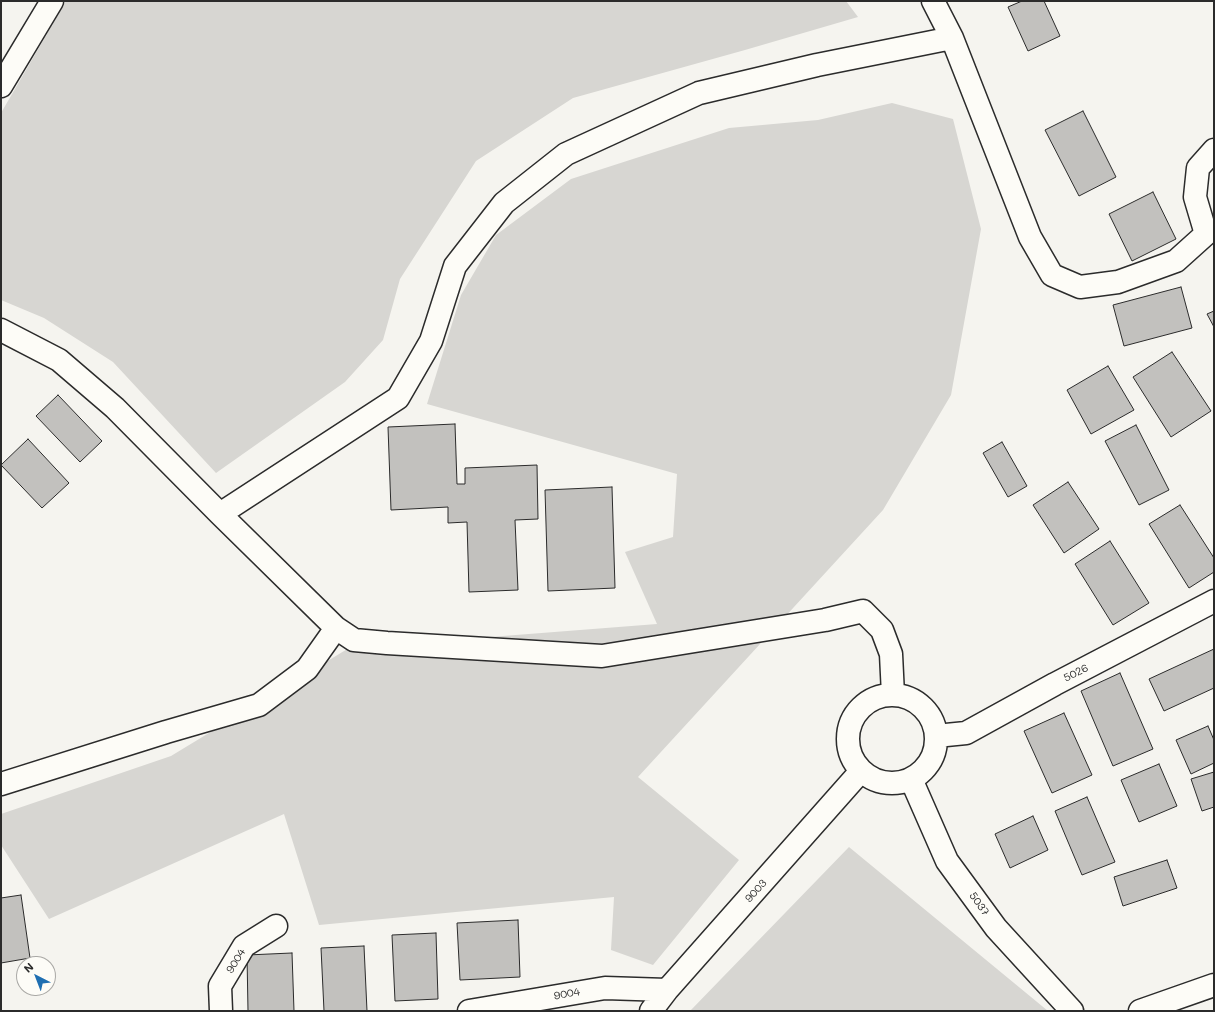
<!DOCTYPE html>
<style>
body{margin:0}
#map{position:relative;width:1215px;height:1012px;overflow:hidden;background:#f5f4ef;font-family:Mali,sans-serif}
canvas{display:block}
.frame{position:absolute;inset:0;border:2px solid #2b2b2b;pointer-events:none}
.north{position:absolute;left:16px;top:956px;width:40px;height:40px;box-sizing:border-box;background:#fdfcf7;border:1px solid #a9a8a5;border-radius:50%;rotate:318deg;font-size:11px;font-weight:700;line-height:16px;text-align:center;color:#2b2b2b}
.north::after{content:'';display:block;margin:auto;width:14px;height:18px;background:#1f6fb2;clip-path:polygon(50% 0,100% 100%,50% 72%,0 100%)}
</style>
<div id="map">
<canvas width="1215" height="1012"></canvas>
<div class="frame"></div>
<div class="north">N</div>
</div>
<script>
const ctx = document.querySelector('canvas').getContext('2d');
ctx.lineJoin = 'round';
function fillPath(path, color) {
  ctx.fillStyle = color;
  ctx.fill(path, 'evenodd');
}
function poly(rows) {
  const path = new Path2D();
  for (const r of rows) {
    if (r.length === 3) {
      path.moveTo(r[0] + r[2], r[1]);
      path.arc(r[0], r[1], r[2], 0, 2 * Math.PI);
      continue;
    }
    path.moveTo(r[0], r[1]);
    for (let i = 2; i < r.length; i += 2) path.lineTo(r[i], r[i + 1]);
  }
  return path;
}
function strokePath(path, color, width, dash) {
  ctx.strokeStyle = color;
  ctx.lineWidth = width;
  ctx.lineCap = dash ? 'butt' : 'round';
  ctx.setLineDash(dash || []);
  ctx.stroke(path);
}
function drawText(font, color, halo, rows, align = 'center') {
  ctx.font = font + ' Mali,sans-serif';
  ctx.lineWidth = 3;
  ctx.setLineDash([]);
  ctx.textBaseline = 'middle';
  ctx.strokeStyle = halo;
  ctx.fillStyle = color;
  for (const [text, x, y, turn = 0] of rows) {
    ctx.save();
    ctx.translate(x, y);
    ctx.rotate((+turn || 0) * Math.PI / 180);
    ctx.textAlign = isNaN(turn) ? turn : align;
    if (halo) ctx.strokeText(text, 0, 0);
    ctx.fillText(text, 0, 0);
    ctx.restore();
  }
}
fillPath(poly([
 [66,1,846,1,858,17,745,50,573,98,476,161,400,279,383,340,345,382,216,473,113,362,44,318,1,300,1,113],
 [892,103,953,119,981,229,951,395,883,510,638,777,739,860,653,965,611,950,614,897,319,925,284,814,49,919,1,845,1,814,171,756,349,648,657,624,625,552,673,537,677,474,427,404,461,295,496,235,571,179,729,128,818,120],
 [849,847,1048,1011,690,1011]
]), '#d7d6d2');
const building = poly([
 [1022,1,1044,1,1060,36,1028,51,1008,7,1022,1],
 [1083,111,1116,177,1079,196,1045,130,1083,111],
 [1153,192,1176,239,1132,261,1109,214,1153,192],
 [1181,287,1192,328,1124,346,1113,305,1181,287],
 [1214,311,1214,327,1207,314,1214,311],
 [1172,352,1211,411,1171,437,1133,377,1172,352],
 [1108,366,1134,410,1091,434,1067,390,1108,366],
 [58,395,102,441,80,462,36,416,58,395],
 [455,424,457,484,465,484,465,468,537,465,538,519,515,520,518,590,469,592,467,522,448,523,448,507,391,510,388,427,455,424],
 [1136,425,1169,490,1139,505,1105,441,1136,425],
 [28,439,69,483,42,508,1,465,28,439],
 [1002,442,1027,486,1008,497,983,453,1002,442],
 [1068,482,1099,529,1064,553,1033,505,1068,482],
 [612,487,615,588,548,591,545,490,612,487],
 [1180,505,1214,558,1214,572,1189,588,1149,524,1180,505],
 [1110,541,1149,603,1113,625,1075,564,1110,541],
 [1214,649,1214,688,1164,711,1149,679,1214,649],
 [1120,673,1153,749,1113,766,1081,691,1120,673],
 [1064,713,1092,775,1052,793,1024,731,1064,713],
 [1208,726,1214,740,1214,763,1191,774,1176,740,1208,726],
 [1159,764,1177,806,1139,822,1121,780,1159,764],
 [1214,772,1214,807,1202,811,1191,779,1214,772],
 [1087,797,1115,862,1082,875,1055,811,1087,797],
 [1033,816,1048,850,1010,868,995,834,1033,816],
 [1167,860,1177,888,1123,906,1114,877,1167,860],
 [21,895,30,958,1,963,1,898,21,895],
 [518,920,520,977,460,980,457,923,518,920],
 [436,933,438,999,395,1001,392,935,436,933],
 [364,946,367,1011,324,1011,321,948,364,946],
 [292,953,294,1011,248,1011,247,955,292,953]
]);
fillPath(building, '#c2c1be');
strokePath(building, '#2b2b2b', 1);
const minor = poly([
 [933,1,952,38,1030,237,1052,275,1080,287,1118,282,1176,261,1206,234,1195,197,1198,168,1214,150],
 [1,86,52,1],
 [1,330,59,360,115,408,220,514,336,628,354,640,387,643,602,656,825,620,863,611,882,630,891,654,893,695],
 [220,514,398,398,431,341,455,266,504,203,566,154,699,93,817,65,952,38],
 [892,739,44],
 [936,736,966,733,1055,684,1214,601],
 [911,779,947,861,996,928,1072,1011],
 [1,784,166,732,259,705,307,669,336,628],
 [221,1011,220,986,244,946,276,926],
 [469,1011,605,988,667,990],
 [651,1011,667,990,861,771],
 [1140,1011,1214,985]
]);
strokePath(minor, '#2b2b2b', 25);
strokePath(minor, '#fdfcf7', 22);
drawText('11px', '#2b2b2b', '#fdfcf7', [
 ["5026",1076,673,-27],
 ["9003",756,891,-48],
 ["5037",979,904,54],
 ["9004",236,961,-59],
 ["9004",567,994,-10]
]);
</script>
